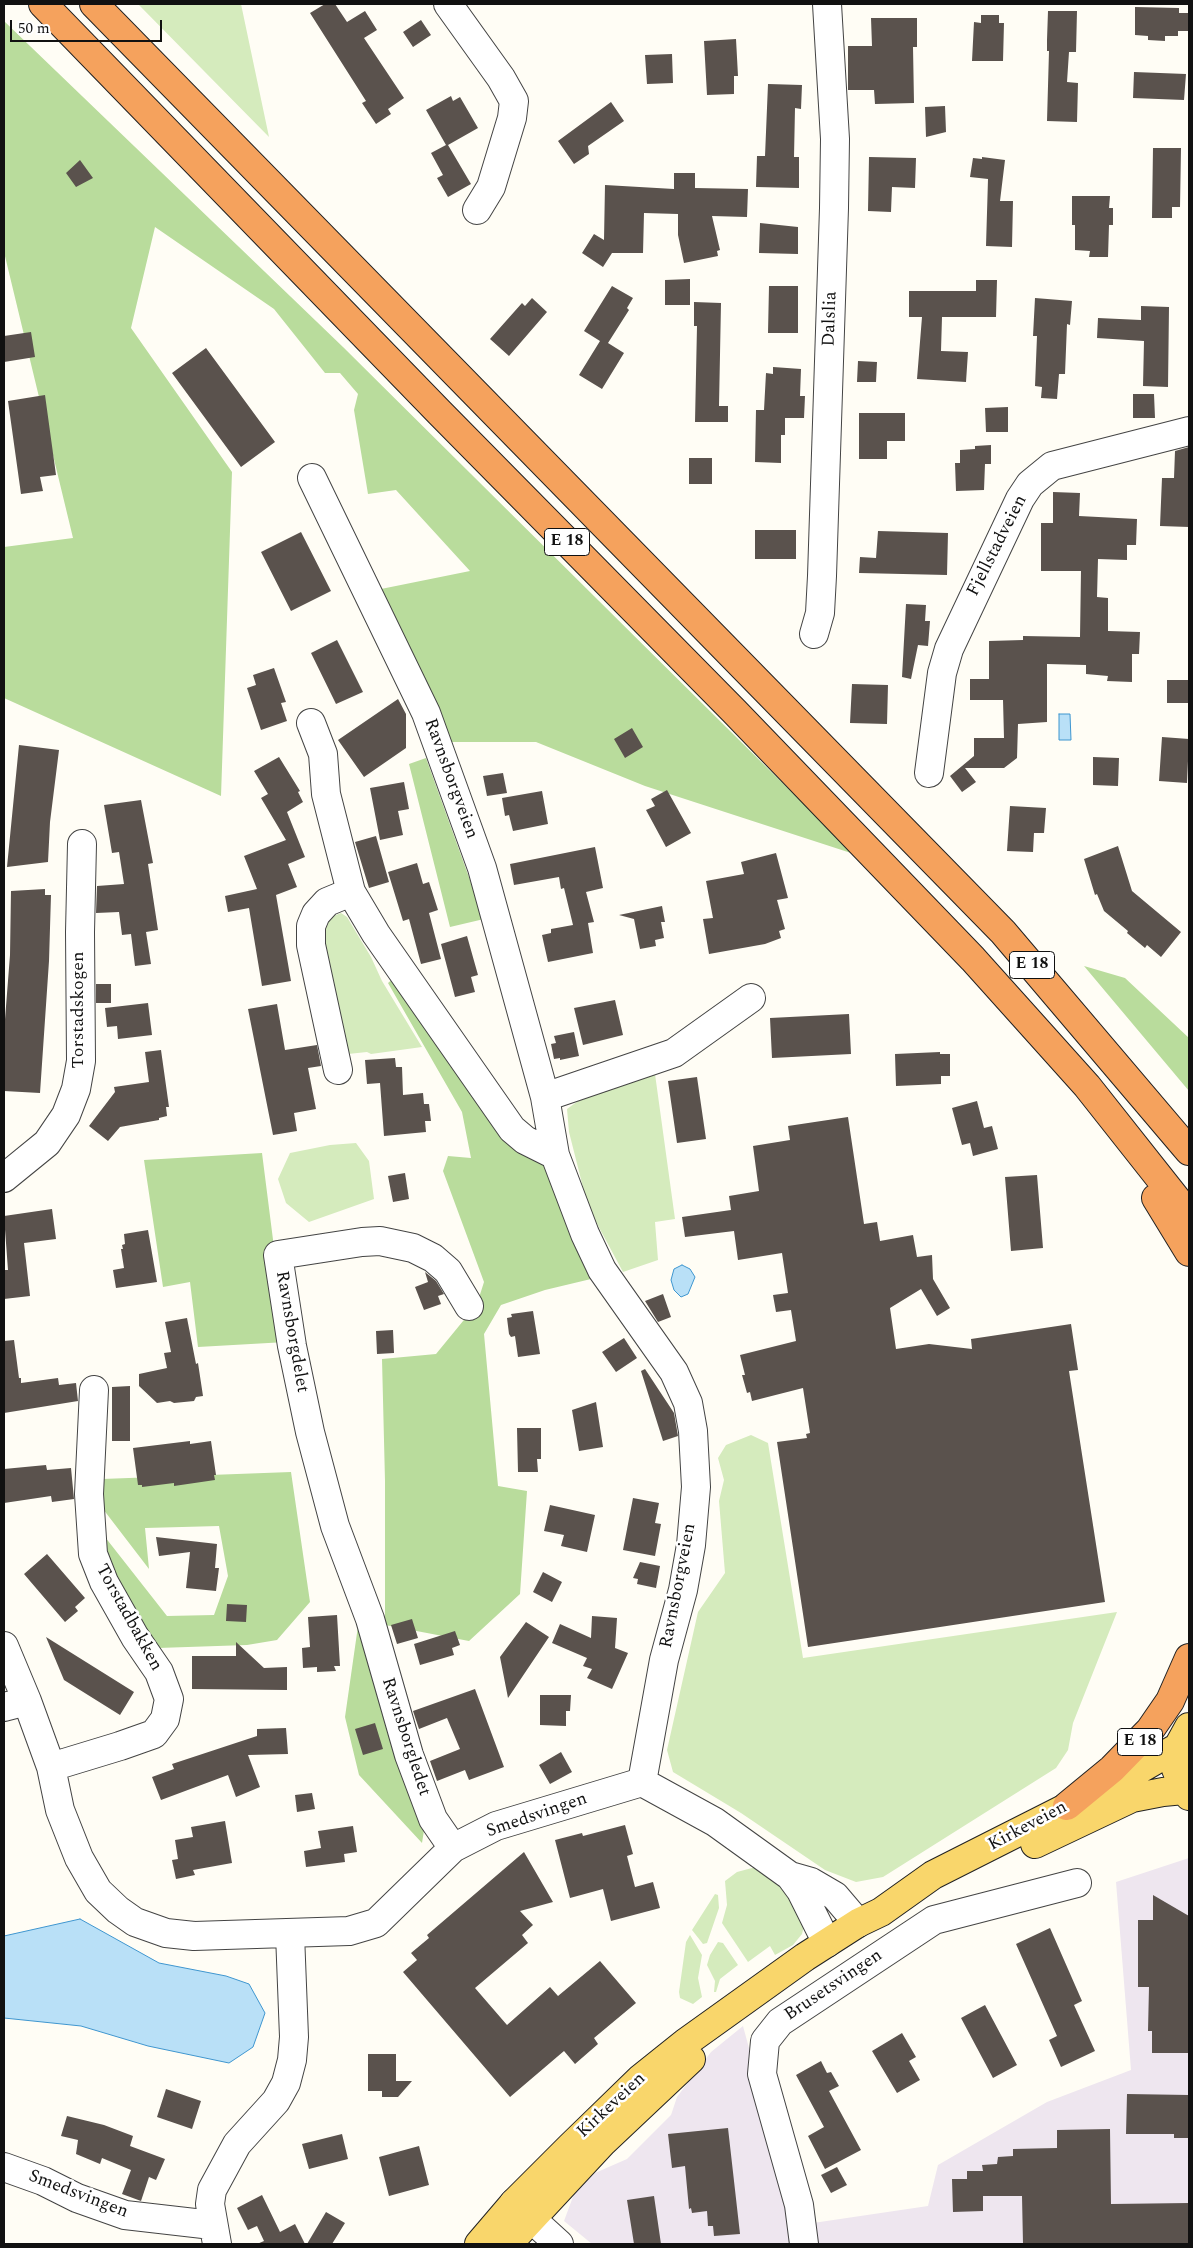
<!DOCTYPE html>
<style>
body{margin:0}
#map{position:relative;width:1193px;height:2248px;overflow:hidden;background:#fffdf5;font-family:Spectral,serif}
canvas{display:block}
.frame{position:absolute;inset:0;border:5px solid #111;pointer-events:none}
.scale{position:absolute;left:10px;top:20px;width:152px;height:22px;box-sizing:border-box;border:2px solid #111;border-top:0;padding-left:6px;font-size:15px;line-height:18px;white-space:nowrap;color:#111;-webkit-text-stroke:4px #fff;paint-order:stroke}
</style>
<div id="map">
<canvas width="1193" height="2248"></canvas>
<div class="frame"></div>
<div class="scale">50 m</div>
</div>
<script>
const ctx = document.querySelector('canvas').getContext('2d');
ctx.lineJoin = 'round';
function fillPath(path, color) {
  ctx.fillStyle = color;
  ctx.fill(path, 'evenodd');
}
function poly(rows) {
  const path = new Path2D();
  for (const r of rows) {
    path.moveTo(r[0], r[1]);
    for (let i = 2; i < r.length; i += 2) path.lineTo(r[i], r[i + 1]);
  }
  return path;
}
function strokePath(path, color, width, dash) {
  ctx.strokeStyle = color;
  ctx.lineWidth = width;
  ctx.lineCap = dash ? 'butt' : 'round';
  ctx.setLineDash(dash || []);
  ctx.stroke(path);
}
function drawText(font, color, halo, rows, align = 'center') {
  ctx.font = font + ' Spectral,serif';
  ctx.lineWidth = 5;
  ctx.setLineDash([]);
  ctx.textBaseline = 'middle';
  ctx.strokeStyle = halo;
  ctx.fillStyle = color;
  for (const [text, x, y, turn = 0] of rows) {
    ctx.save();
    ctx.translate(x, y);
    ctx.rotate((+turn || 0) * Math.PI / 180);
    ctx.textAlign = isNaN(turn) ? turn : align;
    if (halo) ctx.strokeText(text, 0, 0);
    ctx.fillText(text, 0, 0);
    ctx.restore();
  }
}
fillPath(poly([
 [1189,1858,1189,2244,592,2244,564,2221,574,2194,595,2173,627,2159,671,2115,677,2097,711,2052,743,2026,758,2081,813,2223,928,2206,938,2165,1047,2102,1131,2070,1116,1882]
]), '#eee6ef');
fillPath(poly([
 [138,4,241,4,269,137],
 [341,913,347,917,371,957,382,981,422,1047,371,1054,367,1052,348,1054,341,1050,321,921],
 [655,1074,675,1219,655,1222,658,1260,623,1272,588,1207,569,1132,567,1109,578,1101],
 [356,1143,369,1161,374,1199,309,1222,286,1203,278,1179,290,1153,330,1145],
 [751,1435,768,1443,803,1658,1117,1612,1073,1723,1068,1750,1056,1768,883,1877,856,1882,825,1870,741,1813,673,1772,667,1750,698,1612,725,1573,719,1501,724,1480,718,1458,726,1445],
 [752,1868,757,1868,793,1895,804,1926,802,1934,793,1945,775,1955,770,1946,748,1962,722,1923,727,1905,725,1881,737,1872],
 [715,1894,718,1895,719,1908,707,1943,703,1944,692,1930],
 [690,1935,702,1955,698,1978,702,1997,693,2004,680,1998,679,1992,686,1942],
 [718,1942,723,1943,738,1965,720,1979,716,1992,714,1992,715,1981,707,1965,710,1955]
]), '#d5ebbd');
fillPath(poly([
 [4,21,343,347,854,854,645,786,536,742,452,742,381,589,470,571,396,490,368,494,354,410,358,394,340,373,325,373,274,309,155,227,131,328,232,472,221,796,4,698,4,547,73,538,4,252],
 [426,758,484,919,450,927,409,764],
 [1084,966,1125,978,1189,1038,1189,1091],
 [395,977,537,1159,552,1174,592,1273,591,1279,545,1290,501,1305,484,1334,498,1486,527,1491,520,1594,469,1641,385,1625,385,1481,382,1359,436,1354,477,1304,484,1282,443,1171,448,1156,471,1158,462,1112,388,983],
 [262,1153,286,1342,198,1347,190,1282,163,1287,144,1160],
 [291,1472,310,1602,277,1640,247,1645,158,1648,112,1578,105,1537,167,1616,214,1615,228,1576,219,1526,145,1528,149,1569,103,1509,102,1479],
 [359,1619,425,1824,422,1843,359,1775,345,1717]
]), '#b9dc9c');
const water = poly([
 [1059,714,1070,714,1071,740,1059,740,1059,714],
 [682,1265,690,1269,695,1277,688,1294,681,1297,674,1290,671,1280,674,1269,682,1265],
 [80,1919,159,1963,226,1976,249,1984,265,2013,253,2047,229,2063,148,2046,81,2026,4,2018,4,1936,80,1919]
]);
fillPath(water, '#b9e0f7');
strokePath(water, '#3f96cf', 1);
fillPath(poly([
 [325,4,335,4,347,22,365,11,377,30,364,38,404,98,388,109,391,114,376,124,362,103,366,101,310,13],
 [1135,7,1179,8,1179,13,1189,13,1189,31,1178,31,1178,36,1165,36,1165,41,1148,40,1148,36,1135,35],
 [1048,11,1077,11,1076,52,1069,52,1067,82,1078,83,1077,122,1047,121,1049,51,1047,51,1047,40],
 [981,15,999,15,999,23,1004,23,1003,61,972,61,974,22,981,23],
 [871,18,917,18,917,47,913,47,914,103,875,104,874,90,848,90,848,46,872,46],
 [421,20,431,35,413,47,403,32],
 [736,39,738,76,734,76,734,94,707,95,704,41],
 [672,54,673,83,647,84,645,55],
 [1134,72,1186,74,1184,100,1133,98],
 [768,84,802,85,801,109,795,108,794,157,799,157,799,188,756,187,757,156,765,156],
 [451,96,453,101,460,97,478,128,448,145,471,184,448,197,437,178,443,175,431,153,446,145,426,110],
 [611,102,624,121,588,146,589,154,574,164,558,141],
 [945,106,946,132,926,137,925,107],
 [1153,148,1181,148,1180,207,1172,207,1172,218,1152,218],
 [869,157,916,158,915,188,892,187,891,212,868,211],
 [982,157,1005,160,1000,201,1013,201,1012,247,986,246,988,179,970,177,973,158,982,159],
 [80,160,93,178,76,187,66,173],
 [674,173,695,173,695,188,748,189,747,217,712,216,720,250,717,251,718,256,684,263,678,235,678,214,644,213,643,253,612,253,603,267,582,253,594,234,604,240,605,185,674,189],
 [1072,196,1110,196,1109,208,1113,208,1113,225,1109,225,1108,257,1089,257,1090,251,1075,250,1075,225,1072,225],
 [760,223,798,227,798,254,759,253],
 [690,279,690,305,665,305,665,280],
 [976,280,997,280,996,317,942,317,941,351,968,352,966,382,917,379,922,317,909,317,909,291,976,291],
 [612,286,633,298,627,308,629,310,608,343,624,353,602,389,579,375,600,341,584,331],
 [769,286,798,286,798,333,768,333],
 [532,298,547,312,509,356,490,339,522,303,525,306],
 [1035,298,1072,301,1070,325,1067,324,1065,374,1059,374,1057,399,1041,398,1042,387,1035,386,1037,336,1033,336],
 [694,302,721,303,719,406,728,406,728,422,695,422,697,326,694,326],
 [1141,306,1169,307,1168,387,1143,386,1144,341,1097,338,1098,318,1141,320],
 [31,332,35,357,4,362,4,336],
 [206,348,275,442,241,467,172,373],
 [858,361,877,362,876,382,857,382],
 [773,367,801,369,800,396,805,396,804,418,785,418,785,435,781,435,781,463,755,462,756,410,764,410,766,373,773,374],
 [1133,394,1154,394,1155,418,1133,418],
 [45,395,56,475,40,477,43,491,21,494,8,401],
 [1008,407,1008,432,986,432,985,408],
 [859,413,905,413,905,441,887,441,887,459,859,459],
 [991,445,991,464,985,464,984,490,956,491,955,463,960,463,960,450,975,449,975,446],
 [1189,447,1189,527,1160,526,1162,478,1174,478,1175,451],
 [689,458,712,458,712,484,689,484],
 [1053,492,1080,493,1079,516,1137,519,1136,545,1127,545,1127,560,1098,559,1097,597,1108,598,1108,631,1140,632,1139,654,1132,654,1132,682,1107,681,1108,676,1086,674,1086,665,1047,664,1047,722,1018,724,1017,758,1004,768,965,768,976,782,962,792,950,776,974,756,974,738,1004,738,1003,700,970,700,970,679,989,679,989,641,1023,640,1023,636,1080,637,1081,571,1041,571,1041,523,1053,523],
 [755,530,796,530,796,559,755,559],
 [878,531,948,533,947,575,859,573,860,557,876,558],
 [301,532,331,591,291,611,261,552],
 [906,604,926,605,925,621,930,621,928,646,918,645,911,679,902,677],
 [337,640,363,692,336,704,311,653],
 [274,668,286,702,281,703,287,721,261,730,247,688,256,685,253,675],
 [1167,680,1189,680,1188,703,1167,703],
 [852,684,888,685,887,724,850,723],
 [398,699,406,714,406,748,364,777,338,740],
 [632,728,643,747,625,758,614,739],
 [1162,737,1189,739,1187,783,1159,781],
 [19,745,59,750,50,822,48,862,7,867],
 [279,757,300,791,298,792,303,802,287,812,305,857,288,864,297,887,276,895,291,981,262,986,249,908,228,912,225,896,257,889,244,856,286,840,261,798,268,794,254,771],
 [1093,757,1119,758,1118,786,1093,785],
 [503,773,507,793,487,796,483,776],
 [404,782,409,809,398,811,403,835,380,840,370,788],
 [667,790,691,833,666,847,646,810,655,806,651,799],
 [542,791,548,824,513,831,509,815,505,816,502,798],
 [141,800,153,863,148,864,158,930,146,932,151,964,135,966,131,934,122,935,119,912,96,913,97,886,124,884,119,852,112,853,104,805],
 [1010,806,1046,808,1044,833,1034,833,1033,852,1007,851],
 [376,836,389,882,369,888,355,842],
 [1118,846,1132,891,1181,932,1161,957,1147,945,1145,948,1127,933,1128,931,1104,911,1097,894,1095,895,1084,859],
 [595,847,603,888,586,892,594,922,588,923,593,953,548,962,542,935,551,933,551,929,573,925,564,888,561,889,559,877,514,885,510,864],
 [776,853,788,898,777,900,785,929,779,931,781,938,765,944,709,954,703,919,713,918,706,881,744,874,741,862],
 [417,863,423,884,429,882,438,910,429,913,441,959,421,964,409,919,403,921,388,872],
 [45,889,45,895,51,895,49,961,40,1093,4,1091,4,1032,10,955,11,891],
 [662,906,665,922,661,922,664,938,655,940,656,946,640,949,634,919,619,915],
 [467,936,478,975,471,977,475,992,455,997,441,944],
 [96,984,111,984,111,1003,96,1003],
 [615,1000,623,1035,583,1045,574,1008],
 [148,1003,152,1035,118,1039,117,1026,107,1027,105,1008],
 [277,1004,285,1050,317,1045,321,1066,308,1068,316,1109,294,1113,297,1131,273,1135,248,1009],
 [849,1014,851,1054,772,1058,770,1018],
 [574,1032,579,1056,560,1060,560,1058,554,1059,551,1044,556,1043,554,1036],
 [161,1050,169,1107,166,1107,167,1116,159,1118,159,1120,120,1127,108,1141,89,1126,115,1092,114,1087,149,1082,145,1052],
 [940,1052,940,1054,950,1054,950,1076,941,1076,941,1084,896,1086,895,1054],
 [395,1058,396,1067,402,1067,403,1095,423,1093,424,1104,429,1104,431,1121,425,1121,426,1132,384,1136,380,1083,367,1084,365,1060],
 [697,1077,706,1139,677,1143,668,1081],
 [977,1101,984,1128,992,1126,998,1149,973,1156,970,1143,962,1145,952,1108],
 [848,1117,864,1224,877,1222,880,1241,913,1235,917,1257,932,1255,933,1279,950,1308,937,1316,921,1289,890,1308,896,1349,929,1344,972,1349,971,1339,1071,1324,1078,1370,1069,1371,1105,1602,808,1647,777,1442,807,1438,806,1434,810,1433,803,1388,752,1401,750,1392,747,1393,742,1375,745,1375,740,1355,796,1341,791,1310,776,1312,773,1295,788,1293,782,1253,738,1260,734,1231,685,1237,682,1217,731,1210,729,1196,759,1191,753,1146,790,1140,788,1126],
 [405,1173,409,1199,393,1202,388,1176],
 [1037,1175,1043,1248,1011,1251,1005,1177],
 [52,1209,56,1239,24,1243,30,1296,4,1299,4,1270,8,1270,4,1216],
 [148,1230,157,1282,116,1288,113,1270,124,1268,121,1249,123,1249,122,1245,125,1244,124,1234],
 [425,1272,436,1281,444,1294,438,1296,441,1304,424,1310,415,1287,428,1282],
 [663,1294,671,1317,658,1322,645,1301],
 [533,1311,540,1354,518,1357,515,1336,511,1337,509,1334,507,1318,512,1317,511,1314],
 [187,1318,196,1364,198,1363,203,1396,196,1397,194,1401,174,1403,170,1401,157,1403,139,1386,139,1374,167,1368,164,1353,171,1352,165,1322],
 [393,1330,394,1353,377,1354,376,1331],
 [624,1338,637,1358,616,1372,602,1352],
 [14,1340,19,1378,21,1378,21,1383,58,1378,59,1385,76,1383,78,1401,4,1413,4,1341],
 [645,1369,674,1413,678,1436,663,1441,641,1371],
 [130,1386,130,1441,112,1441,112,1387],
 [596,1402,603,1447,579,1451,572,1410],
 [517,1428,541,1428,541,1459,537,1459,538,1472,518,1472],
 [190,1441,190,1444,211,1441,216,1475,214,1475,215,1480,174,1486,174,1483,142,1487,142,1485,138,1485,133,1448],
 [46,1465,47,1470,71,1468,74,1499,52,1502,51,1496,4,1503,4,1469],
 [633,1498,659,1503,655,1523,661,1524,655,1556,623,1550],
 [550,1505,595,1515,587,1552,561,1546,564,1535,544,1531],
 [156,1537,217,1544,215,1568,219,1568,216,1591,186,1588,190,1552,159,1556],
 [47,1554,85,1598,75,1607,78,1611,65,1622,24,1574],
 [640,1562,660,1566,656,1588,637,1584,638,1579,633,1578],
 [543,1572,562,1582,552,1602,533,1592],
 [227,1604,247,1605,246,1622,226,1621],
 [337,1615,340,1666,334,1666,336,1671,317,1672,317,1667,303,1668,302,1648,310,1647,308,1617],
 [592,1616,617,1618,615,1648,628,1653,612,1689,587,1678,592,1669,583,1666,587,1658,552,1643,560,1624,591,1638],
 [412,1619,418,1638,397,1644,391,1625],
 [526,1622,549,1637,508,1698,500,1657],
 [455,1631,460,1645,452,1648,454,1655,420,1665,414,1644],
 [46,1637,134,1692,120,1715,64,1680],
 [236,1642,264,1668,287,1667,287,1690,192,1689,192,1656,236,1656],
 [475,1689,504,1767,469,1780,465,1770,437,1781,430,1761,460,1749,447,1718,419,1729,413,1711],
 [540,1695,571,1695,570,1711,566,1711,566,1726,540,1725],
 [375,1723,383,1749,363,1755,355,1729],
 [286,1728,288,1754,248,1755,260,1787,236,1797,228,1775,161,1800,152,1777,174,1769,172,1764,257,1736,257,1729],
 [561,1752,572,1772,550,1784,539,1765],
 [312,1793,315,1809,297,1812,295,1795],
 [225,1821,232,1863,193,1870,195,1875,176,1879,172,1860,178,1859,175,1840,193,1837,191,1827],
 [625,1825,633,1854,627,1856,635,1887,653,1882,660,1908,611,1921,603,1889,570,1898,555,1840,582,1833,583,1836],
 [353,1826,357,1852,344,1854,345,1862,306,1867,304,1851,321,1848,318,1831],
 [524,1852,553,1902,520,1911,533,1925,522,1935,528,1943,475,1988,507,2025,550,1987,558,1996,600,1961,636,2003,594,2038,598,2044,575,2064,564,2051,510,2097,403,1972,417,1960,411,1953,429,1938,427,1935],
 [1153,1895,1189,1916,1189,2053,1152,2053,1152,2031,1148,2031,1149,1987,1138,1987,1138,1920,1153,1920],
 [1050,1928,1082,2001,1074,2005,1095,2051,1061,2067,1049,2040,1057,2036,1016,1944],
 [985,2005,1017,2065,993,2078,961,2018],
 [902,2033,916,2057,909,2061,920,2080,897,2093,872,2051],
 [368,2054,396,2054,396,2081,412,2081,398,2097,382,2097,382,2091,368,2091],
 [821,2061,827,2073,831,2072,839,2086,829,2091,861,2150,825,2169,808,2136,824,2127,796,2075],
 [166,2089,201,2101,192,2129,157,2117],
 [1127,2094,1189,2095,1189,2138,1174,2138,1174,2134,1126,2134],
 [67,2116,104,2125,133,2136,130,2146,165,2159,156,2180,149,2177,141,2201,122,2194,131,2170,102,2158,100,2164,76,2154,78,2140,61,2136],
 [728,2128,740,2234,714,2236,713,2226,708,2226,707,2211,692,2213,691,2208,689,2209,685,2166,672,2168,668,2134],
 [1110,2129,1111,2204,1189,2203,1189,2244,1023,2244,1022,2196,983,2196,983,2211,953,2212,952,2179,967,2179,967,2171,983,2171,982,2165,997,2164,998,2157,1013,2156,1013,2149,1057,2148,1057,2130],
 [342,2134,348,2159,309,2169,302,2144],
 [419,2146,429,2185,389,2196,379,2157],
 [837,2167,847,2185,831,2193,821,2175],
 [262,2195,280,2232,295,2224,305,2244,257,2244,264,2241,257,2226,248,2230,237,2208],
 [654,2196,661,2244,634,2244,627,2200],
 [326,2212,345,2223,332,2244,307,2244]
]), '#5a524d');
const minor = poly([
 [448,4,501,78,514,101,512,118,491,187,477,210],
 [312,478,426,713,482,868,545,1097,555,1155,585,1234,602,1270,674,1372,688,1403,693,1431,696,1487,691,1545,683,1590,664,1660,642,1782],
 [814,634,820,613,822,576,834,208,835,139,827,4],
 [311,723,323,754,326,794,351,892,376,934,512,1129,525,1140,555,1155],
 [929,773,942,673,949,649,1020,499,1030,484,1052,466,1189,431],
 [338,1070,311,945,311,926,316,914,327,902,351,892],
 [545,1097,674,1053,751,998],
 [4,1178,47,1143,66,1115,76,1089,81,1061,80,932,82,844],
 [4,1646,27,1701,51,1767,60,1810,79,1858,98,1891,118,1910,135,1922,166,1933,194,1936,349,1931,376,1923,453,1848,496,1826,642,1782,715,1822,790,1876,801,1891,827,1943],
 [4,1707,27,1701],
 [51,1767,120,1746,154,1734,165,1719,169,1699,159,1672,135,1637,104,1582,93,1554,89,1494,94,1390],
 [453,1848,433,1819,409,1755,370,1619,335,1526,310,1432,292,1346,278,1255,362,1242,380,1241,413,1248,433,1258,448,1271,469,1306],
 [790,1876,811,1882,835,1896,858,1923],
 [4,2167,43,2181,77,2198,125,2215,212,2225],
 [514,2203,559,2244],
 [217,2244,210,2204,212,2190,237,2144,276,2101,286,2083,292,2060,294,2037,290,1934],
 [804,2244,799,2205,762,2074,765,2041,780,2022,934,1920,1077,1883]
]);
const major = poly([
 [1189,1727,1178,1747,1176,1769,1184,1790,1189,1796],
 [1035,1844,1132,1798,1163,1792,1184,1790],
 [479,2244,514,2203,570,2147,640,2079,685,2043,805,1957,858,1923,881,1912,933,1875,1123,1779,1178,1747],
 [508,2244,603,2142,691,2059]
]);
const highway = poly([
 [43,4,440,413,734,711,973,959,1087,1086,1189,1215],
 [94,4,1003,932,1189,1151],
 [1156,1198,1189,1252],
 [1067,1806,1112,1769,1150,1730,1170,1701,1189,1658]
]);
strokePath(minor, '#444', 30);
strokePath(major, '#222', 30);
strokePath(highway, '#222', 30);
strokePath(minor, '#fff', 28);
strokePath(major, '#f9d66b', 28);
strokePath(highway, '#f5a25d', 28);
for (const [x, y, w] of [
 [567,542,45],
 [1032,965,45],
 [1140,1742,45]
]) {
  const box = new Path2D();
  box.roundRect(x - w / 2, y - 13.5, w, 27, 4);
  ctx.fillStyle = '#fff';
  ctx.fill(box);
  strokePath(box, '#111', 1);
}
drawText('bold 16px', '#111', null, [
 ["E 18",567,542],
 ["E 18",1032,965],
 ["E 18",1140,1742]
]);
drawText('18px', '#111', '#fff', [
 ["Dalslia",831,319,-88],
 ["Fjellstadveien",998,546,-63],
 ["Ravnsborgveien",450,779,70],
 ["Torstadskogen",79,1010,-90],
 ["Ravnsborgdelet",291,1332,80],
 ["Ravnsborgveien",679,1586,-79],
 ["Torstadbakken",128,1618,61],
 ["Ravnsborgledet",405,1737,72],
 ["Smedsvingen",537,1816,-19],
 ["Kirkeveien",1028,1827,-28],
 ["Brusetsvingen",834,1986,-34],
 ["Kirkeveien",612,2106,-43],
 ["Smedsvingen",78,2195,21]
]);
</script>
